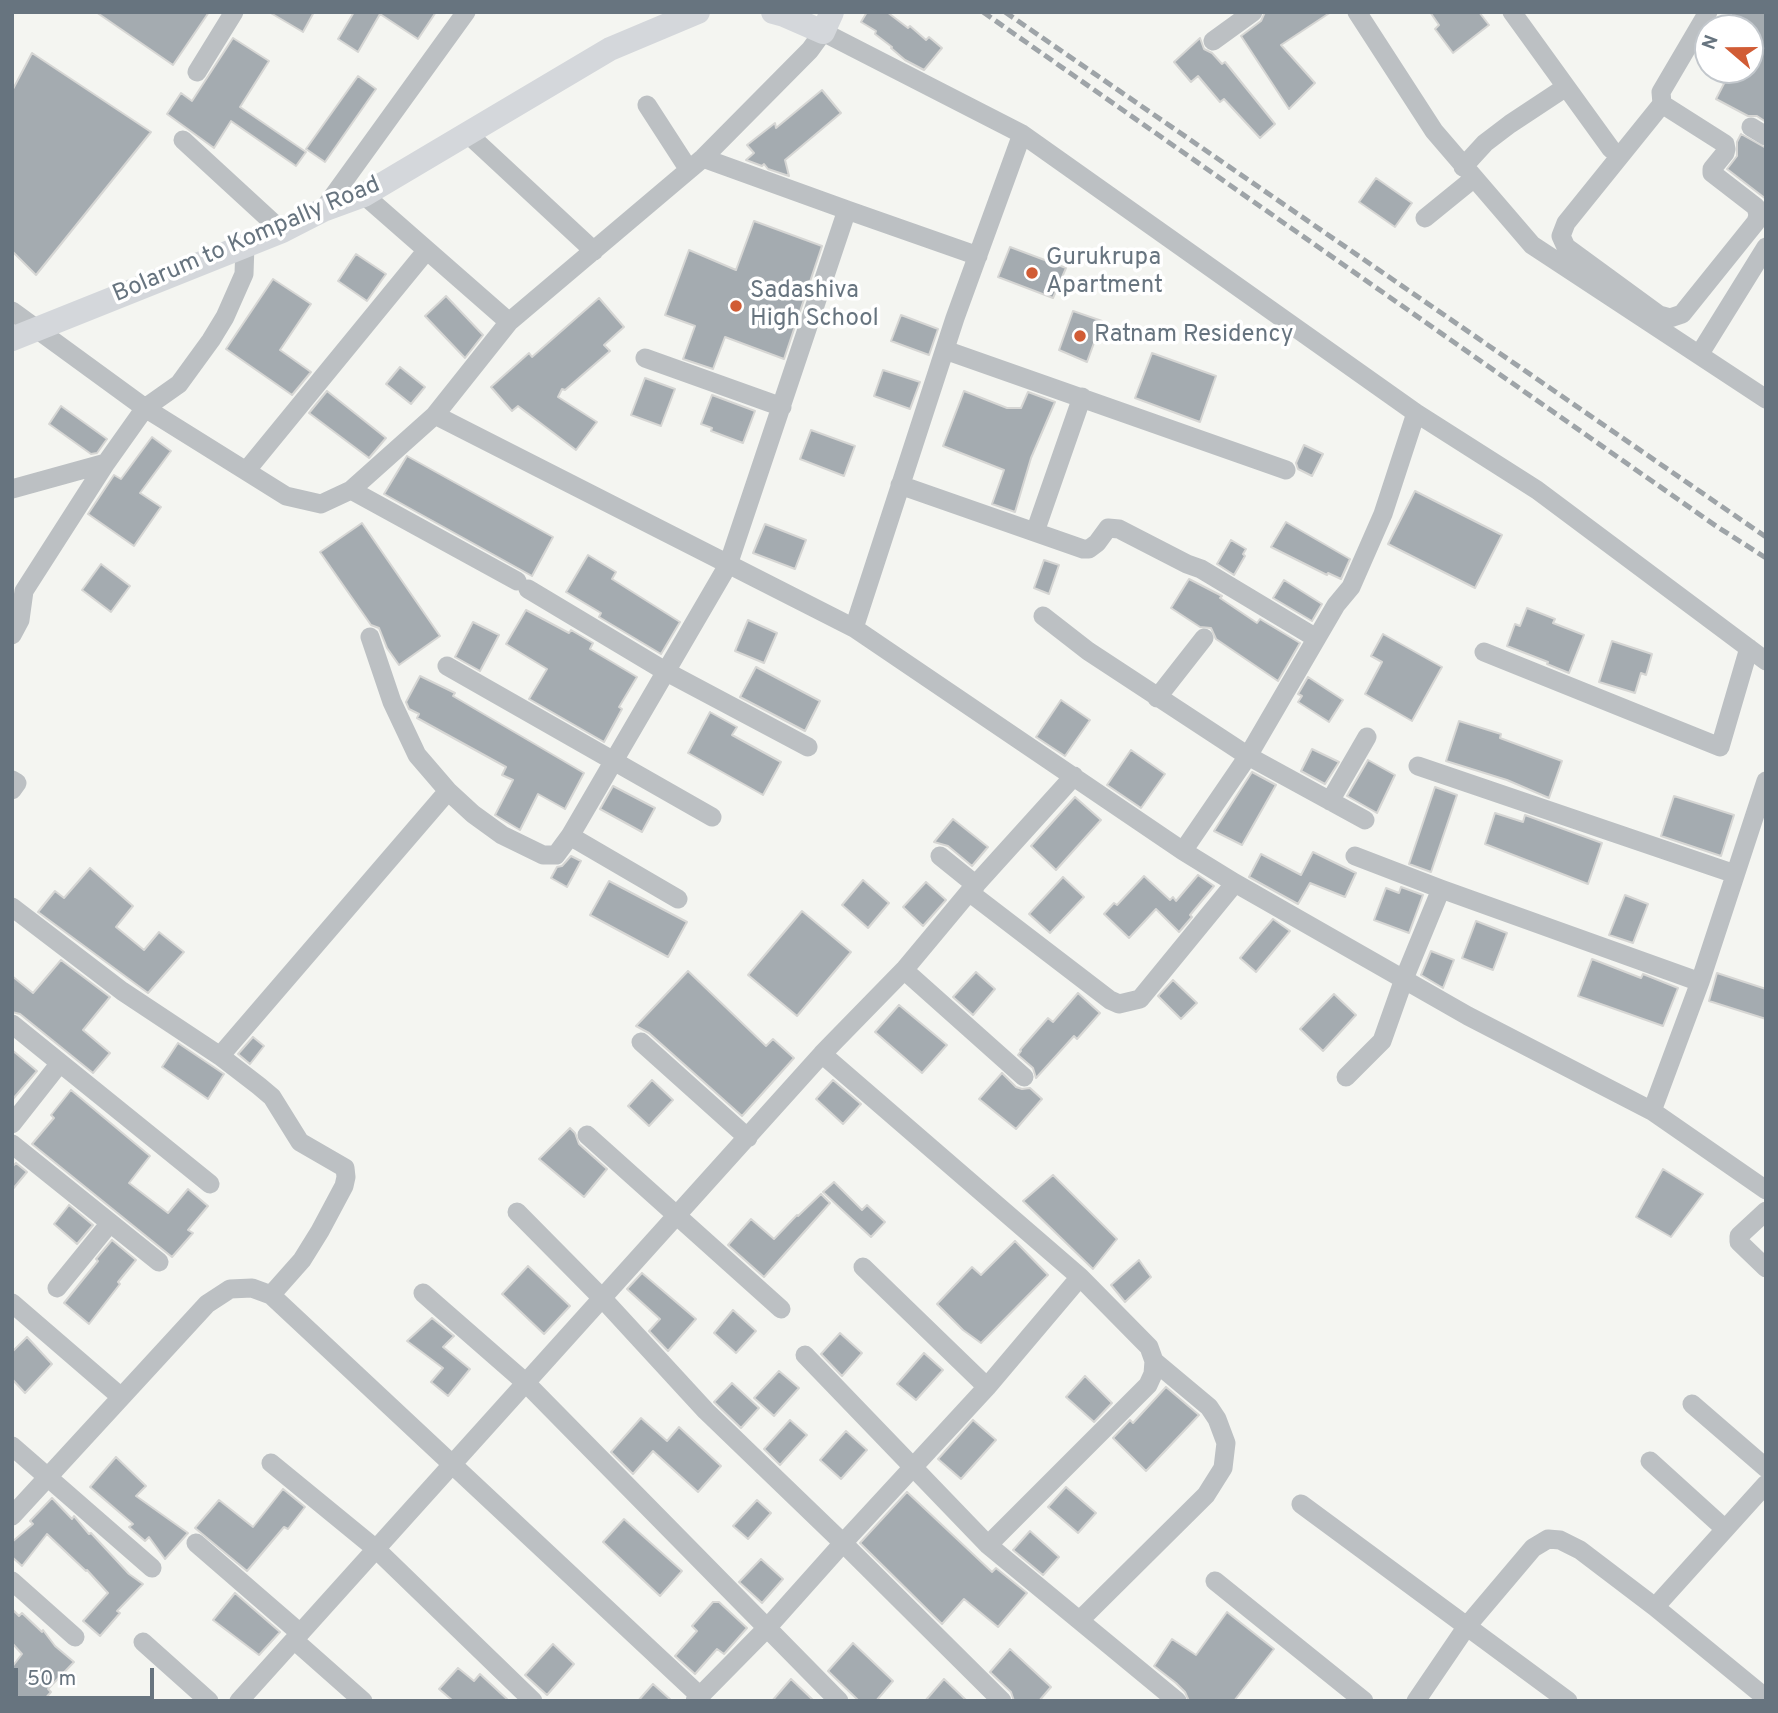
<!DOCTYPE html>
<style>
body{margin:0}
#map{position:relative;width:1778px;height:1713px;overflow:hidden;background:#f4f5f1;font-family:Overpass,sans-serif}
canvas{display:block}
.frame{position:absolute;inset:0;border:14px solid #67747f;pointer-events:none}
.north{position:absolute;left:1694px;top:14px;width:70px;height:70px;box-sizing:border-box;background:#fff;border:2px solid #c2c7cc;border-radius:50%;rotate:290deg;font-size:19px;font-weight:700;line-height:28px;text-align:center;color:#67747f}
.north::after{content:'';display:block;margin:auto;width:24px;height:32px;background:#d15c35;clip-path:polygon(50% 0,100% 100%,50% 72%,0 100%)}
.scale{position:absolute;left:14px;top:1668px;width:140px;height:32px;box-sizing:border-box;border:4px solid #67747f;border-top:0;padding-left:9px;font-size:21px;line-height:24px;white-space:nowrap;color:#67747f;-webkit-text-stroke:5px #fff;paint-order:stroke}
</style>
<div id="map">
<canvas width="1778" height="1713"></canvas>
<div class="frame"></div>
<div class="north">N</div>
<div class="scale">50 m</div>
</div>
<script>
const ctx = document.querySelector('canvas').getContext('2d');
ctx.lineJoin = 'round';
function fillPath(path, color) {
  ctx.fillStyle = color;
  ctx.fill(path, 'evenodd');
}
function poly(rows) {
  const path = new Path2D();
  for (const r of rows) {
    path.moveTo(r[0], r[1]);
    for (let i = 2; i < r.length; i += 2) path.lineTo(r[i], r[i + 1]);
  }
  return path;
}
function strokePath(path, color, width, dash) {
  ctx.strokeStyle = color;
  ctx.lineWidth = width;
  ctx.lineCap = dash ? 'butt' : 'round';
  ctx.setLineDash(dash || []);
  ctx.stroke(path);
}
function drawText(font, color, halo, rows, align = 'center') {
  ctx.font = font + ' Overpass,sans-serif';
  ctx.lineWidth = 7;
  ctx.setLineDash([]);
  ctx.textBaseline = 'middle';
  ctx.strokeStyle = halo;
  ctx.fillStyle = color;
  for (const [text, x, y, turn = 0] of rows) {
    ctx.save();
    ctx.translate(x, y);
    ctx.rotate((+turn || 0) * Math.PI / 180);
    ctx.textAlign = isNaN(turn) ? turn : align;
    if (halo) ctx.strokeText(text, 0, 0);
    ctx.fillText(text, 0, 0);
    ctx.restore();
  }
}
const building = poly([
 [96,12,209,12,173,65,96,12],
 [269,12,314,12,303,32,269,12],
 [354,12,436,12,418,39,380,14,358,52,338,39,354,12],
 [867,12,887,12,908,28,910,26,926,40,929,37,942,48,924,70,905,60,891,48,892,47,875,34,876,31,861,22,867,12],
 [1265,12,1331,12,1281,45,1315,83,1289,109,1241,36,1261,21,1265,12],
 [1430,12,1479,12,1489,25,1453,53,1435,29,1439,25,1430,12],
 [1732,12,1766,12,1766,122,1757,116,1748,116,1716,99,1731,70,1750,70,1750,28,1724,28,1732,12],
 [233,38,269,61,240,107,306,152,296,166,231,121,214,148,167,114,181,93,192,101,233,38],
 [1200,38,1204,49,1212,53,1222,64,1225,62,1275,124,1260,138,1224,99,1220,102,1198,76,1191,82,1174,62,1200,38],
 [32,53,151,132,36,275,12,251,12,91,32,53],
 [358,76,376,89,325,162,306,149,358,76],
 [822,90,841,113,785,160,789,176,768,169,764,164,762,166,746,160,754,153,747,145,775,123,776,128,822,90],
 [1741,134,1766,148,1766,199,1727,169,1737,156,1737,142,1741,134],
 [1376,178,1412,203,1395,227,1359,202,1376,178],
 [754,221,822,246,784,359,725,337,713,369,683,359,695,326,665,315,689,250,736,270,754,221],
 [1010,247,1066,268,1053,298,998,277,1010,247],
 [356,254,386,274,367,301,338,281,356,254],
 [273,279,311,304,280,350,311,372,292,395,226,349,273,279],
 [446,296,483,335,465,358,425,316,446,296],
 [599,298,624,327,604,345,610,351,565,390,562,389,558,397,597,422,576,450,518,406,512,411,491,387,529,353,532,357,599,298],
 [1073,311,1102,321,1087,362,1059,350,1073,311],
 [901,315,938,329,929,355,891,341,901,315],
 [1152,353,1216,376,1200,422,1135,398,1152,353],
 [400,367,425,387,411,404,386,384,400,367],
 [883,370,920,382,910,409,874,396,883,370],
 [645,378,675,389,661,426,631,415,645,378],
 [327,391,386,438,369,458,309,413,327,391],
 [964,391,1007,408,1021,408,1028,392,1055,402,1031,458,1015,512,992,504,1004,470,943,446,964,391],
 [712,395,755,411,743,443,711,431,712,428,701,424,712,395],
 [61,406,107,439,97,453,91,454,49,424,61,406],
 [811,430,855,446,844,476,800,459,811,430],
 [152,437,171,451,140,493,161,507,134,546,88,514,114,475,121,479,152,437],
 [1304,445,1323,454,1312,476,1298,469,1296,463,1304,445],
 [407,456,553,537,532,576,384,494,407,456],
 [1415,491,1502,535,1475,588,1388,544,1415,491],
 [1286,522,1350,559,1341,579,1328,573,1327,575,1271,547,1286,522],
 [362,523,440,636,399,665,387,648,379,628,371,625,320,552,362,523],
 [765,524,806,540,795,569,753,553,765,524],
 [1231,540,1246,549,1243,554,1245,556,1234,575,1217,564,1231,540],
 [588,555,616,572,612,579,680,622,661,654,599,617,601,613,566,592,588,555],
 [1044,560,1059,565,1049,594,1034,588,1044,560],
 [101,564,130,586,111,612,82,590,101,564],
 [1189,579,1222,596,1220,598,1257,623,1260,619,1300,643,1278,681,1216,639,1211,628,1200,627,1171,608,1189,579],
 [1284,580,1322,604,1312,621,1273,598,1284,580],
 [1527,608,1555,619,1553,623,1584,635,1569,673,1547,664,1548,662,1507,646,1515,624,1520,626,1527,608],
 [526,610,569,633,571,630,593,643,590,649,637,677,619,707,622,709,604,742,529,699,547,669,506,644,526,610],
 [748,620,777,633,764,663,735,651,748,620],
 [473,622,499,635,480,671,455,657,473,622],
 [1383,634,1442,667,1412,721,1365,694,1382,662,1371,656,1383,634],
 [1612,641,1652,654,1646,675,1641,673,1635,693,1599,682,1612,641],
 [756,667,820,701,805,731,740,697,756,667],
 [420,676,455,693,453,696,584,773,565,809,538,794,520,830,495,815,513,780,502,775,506,767,417,718,419,714,409,709,406,702,420,676],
 [1308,677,1343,700,1329,722,1298,702,1302,696,1298,694,1308,677],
 [1061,700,1090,720,1065,756,1036,737,1061,700],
 [710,712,737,727,732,735,781,762,763,795,688,753,710,712],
 [1459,721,1501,734,1500,738,1562,761,1549,798,1507,780,1446,761,1459,721],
 [1312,749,1339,762,1325,784,1301,771,1312,749],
 [1131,750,1165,774,1141,808,1107,785,1131,750],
 [1368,760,1395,775,1377,813,1347,796,1368,760],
 [1252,772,1276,785,1242,845,1214,831,1252,772],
 [613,786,655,808,642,832,600,809,613,786],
 [1435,787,1457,795,1431,872,1409,864,1435,787],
 [1674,796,1734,815,1721,856,1661,836,1674,796],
 [1075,797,1101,820,1056,870,1031,846,1075,797],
 [1495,813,1523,822,1525,815,1602,843,1588,884,1485,844,1495,813],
 [953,819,988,847,972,866,948,846,934,842,953,819],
 [1313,852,1356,873,1345,897,1310,883,1298,904,1249,877,1261,854,1301,875,1313,852],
 [571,856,581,861,567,887,551,878,557,867,562,866,571,856],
 [90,868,133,906,116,927,144,950,159,932,184,952,148,993,38,912,55,891,64,898,90,868],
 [1198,875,1214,886,1190,915,1192,917,1179,932,1156,909,1129,938,1104,914,1114,903,1117,905,1144,876,1170,900,1173,897,1176,901,1198,875],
 [1063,877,1084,897,1050,933,1029,914,1063,877],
 [863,880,889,903,868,928,842,905,863,880],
 [609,881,687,922,668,957,590,915,609,881],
 [926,882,946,900,923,926,903,907,926,882],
 [1401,887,1423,895,1409,933,1374,920,1386,888,1399,893,1401,887],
 [1625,895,1648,904,1633,943,1609,935,1625,895],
 [802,911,851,952,797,1016,748,975,802,911],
 [1273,919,1290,931,1256,972,1240,958,1273,919],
 [1476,921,1507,933,1493,970,1462,958,1476,921],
 [1431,951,1454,960,1443,988,1421,975,1431,951],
 [1592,959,1641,978,1643,974,1678,988,1663,1026,1578,996,1592,959],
 [61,960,110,997,83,1030,110,1053,93,1073,20,1014,12,1012,12,976,33,993,61,960],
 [688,971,766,1046,773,1039,794,1058,742,1116,649,1033,636,1026,688,971],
 [976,972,995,989,973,1015,953,997,976,972],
 [1717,973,1766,989,1766,1019,1709,1001,1717,973],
 [1173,980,1197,1003,1181,1019,1158,996,1173,980],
 [1078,993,1100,1013,1077,1039,1074,1036,1036,1078,1033,1068,1018,1055,1021,1051,1020,1050,1048,1018,1053,1022,1078,993],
 [1334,994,1356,1015,1323,1051,1300,1029,1334,994],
 [899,1005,947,1045,922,1073,875,1032,899,1005],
 [253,1037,264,1046,250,1064,238,1054,253,1037],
 [178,1043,224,1074,208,1099,162,1067,178,1043],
 [12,1050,37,1071,12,1100,12,1050],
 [1002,1073,1016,1087,1022,1089,1030,1088,1042,1099,1016,1129,979,1099,1002,1073],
 [652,1080,673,1100,649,1126,628,1106,652,1080],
 [833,1080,861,1104,843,1124,816,1099,833,1080],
 [71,1090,150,1156,129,1183,168,1213,188,1189,208,1206,188,1230,193,1233,172,1257,32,1144,54,1118,51,1115,71,1090],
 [570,1128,575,1133,579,1144,607,1169,584,1197,539,1159,570,1128],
 [16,1163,27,1172,12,1190,12,1167,16,1163],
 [1663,1169,1703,1194,1671,1237,1636,1217,1663,1169],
 [1053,1175,1117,1239,1093,1269,1023,1201,1053,1175],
 [834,1182,862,1210,867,1205,885,1222,871,1237,823,1192,834,1182],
 [821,1194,830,1203,764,1277,728,1245,751,1219,774,1239,797,1215,798,1216,821,1194],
 [69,1205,93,1225,77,1244,54,1224,69,1205],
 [112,1240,136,1260,118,1282,120,1284,89,1324,64,1303,98,1261,96,1259,112,1240],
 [1015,1241,1048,1275,981,1343,963,1330,937,1304,972,1267,981,1275,1015,1241],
 [1139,1260,1151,1277,1125,1302,1111,1285,1139,1260],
 [528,1266,570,1306,544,1334,502,1294,528,1266],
 [642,1273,696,1319,668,1351,649,1331,660,1319,627,1289,642,1273],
 [733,1310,756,1331,736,1353,714,1333,733,1310],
 [432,1318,454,1336,443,1347,470,1369,448,1396,431,1382,443,1368,407,1341,432,1318],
 [840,1333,862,1353,842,1376,821,1354,840,1333],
 [27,1337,52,1364,25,1393,12,1379,12,1352,27,1337],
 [924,1353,943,1370,916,1400,897,1384,924,1353],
 [779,1371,799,1388,774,1416,754,1398,779,1371],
 [1085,1376,1112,1403,1094,1422,1066,1397,1085,1376],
 [732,1383,759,1408,741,1428,714,1402,732,1383],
 [1166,1387,1199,1415,1146,1471,1113,1438,1130,1420,1133,1423,1166,1387],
 [641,1418,667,1441,679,1427,721,1466,698,1492,653,1451,633,1474,611,1452,641,1418],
 [790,1420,807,1435,780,1465,764,1449,790,1420],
 [973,1420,996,1440,961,1479,938,1459,973,1420],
 [846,1431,867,1450,841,1479,820,1460,846,1431],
 [116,1457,146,1486,136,1496,188,1533,165,1559,149,1537,145,1541,129,1527,133,1524,90,1487,116,1457],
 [1066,1487,1096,1513,1078,1533,1048,1507,1066,1487],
 [283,1489,305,1507,288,1529,284,1527,247,1571,195,1528,219,1500,253,1527,283,1489],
 [907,1492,992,1572,996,1568,1027,1593,998,1627,964,1599,942,1624,860,1543,907,1492],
 [52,1498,72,1519,74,1516,89,1534,91,1533,129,1574,143,1584,117,1611,120,1613,100,1636,83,1621,108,1593,87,1570,86,1571,47,1534,22,1566,12,1557,12,1542,33,1524,30,1521,52,1498],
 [757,1500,771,1513,748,1539,733,1526,757,1500],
 [624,1519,682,1571,660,1596,603,1542,624,1519],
 [1030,1531,1059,1557,1043,1575,1013,1550,1030,1531],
 [761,1559,783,1579,762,1603,739,1582,761,1559],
 [235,1593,280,1632,259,1655,213,1620,235,1593],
 [713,1602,719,1602,747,1628,724,1654,717,1649,695,1674,675,1656,697,1631,692,1626,713,1602],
 [12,1609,19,1616,22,1613,42,1632,43,1630,55,1646,74,1662,48,1689,51,1692,43,1701,21,1701,12,1689,12,1667,22,1654,12,1643,12,1609],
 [1227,1612,1274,1649,1234,1701,1189,1701,1185,1692,1176,1683,1154,1666,1172,1639,1196,1655,1227,1612],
 [853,1643,893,1681,876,1701,859,1701,828,1671,853,1643],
 [553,1644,574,1664,547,1695,525,1675,553,1644],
 [1010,1649,1051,1687,1039,1701,1014,1701,1011,1692,990,1672,1010,1649],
 [458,1668,474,1681,480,1674,509,1701,453,1701,439,1689,458,1668],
 [791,1679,814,1701,772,1701,791,1679],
 [944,1679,967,1701,925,1701,944,1679],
 [653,1684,672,1701,638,1701,653,1684]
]);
fillPath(building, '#a4abb0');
strokePath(building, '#d6d6d4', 2);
strokePath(poly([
 [1357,12,1434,131,1532,245,1766,399],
 [1512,12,1611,149],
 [1213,41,1253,12],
 [197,72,234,12],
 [1662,104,1725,144,1726,149,1725,153,1712,169,1712,173,1756,207,1758,215,1756,222,1682,314,1670,318,1659,315,1566,247,1561,236,1566,223,1662,104,1661,92,1708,12],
 [647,105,689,170],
 [1751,127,1766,136],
 [468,134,594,251],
 [183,140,282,231],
 [1463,167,1485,143,1510,124,1566,87],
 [364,195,509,322],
 [323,210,466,12],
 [847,210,978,256],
 [1425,218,1473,179],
 [12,311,145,408,246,471,286,496,321,504,351,490,435,415,509,322,703,158,810,50,823,32,1022,134,1416,413,1537,490,1766,661],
 [945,350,1286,470],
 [1699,355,1766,247],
 [645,358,782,407],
 [435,415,854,628,1183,851,1235,883,1468,1016,1652,1111,1766,1190],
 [246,471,427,250],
 [900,485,1083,549,1089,549,1097,543,1108,528,1119,529,1187,564,1201,569,1316,638],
 [12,489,106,463],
 [351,490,517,581],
 [1035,532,1082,397],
 [528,589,665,671,808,747],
 [1043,616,1088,651,1248,756,1365,820],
 [854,628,955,318,1022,134],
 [12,635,20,620,24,591,106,463,145,408,179,384,211,340,225,317,244,274,245,245],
 [370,637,392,702,417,755,448,791,473,814,502,835,543,855,556,855,570,836,728,565,847,210,703,158],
 [1484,652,1720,747,1749,648],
 [447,666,712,817],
 [1157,698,1204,638],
 [1418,766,1735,874],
 [12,780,17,783,12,790],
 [1330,801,1367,737],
 [570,836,678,899],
 [1183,851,1248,756,1336,605,1351,587,1383,514,1416,413],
 [940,856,976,885],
 [1355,856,1441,889,1700,982],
 [969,892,1110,1000,1119,1004,1140,999,1235,883],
 [12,907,122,991,220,1056,259,1086,272,1097,300,1142,345,1168,346,1177,344,1186,320,1231,302,1260,271,1295],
 [904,970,1024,1077],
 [12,1024,210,1184],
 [641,1042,748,1138],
 [220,1056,448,791],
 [1346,1077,1382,1041,1404,979,1441,889],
 [1652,1111,1700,982,1766,781],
 [12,1124,60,1063],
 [587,1135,781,1309],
 [12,1144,159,1262],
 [1766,1211,1739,1236,1739,1242,1766,1268],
 [517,1212,603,1299,706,1411,843,1543,1002,1701],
 [863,1267,987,1387],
 [57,1288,110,1223],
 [423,1293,526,1383,839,1701],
 [12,1303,121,1397],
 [805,1355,988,1545,1177,1701],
 [1692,1404,1766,1468],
 [12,1446,152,1568],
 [1650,1461,1725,1529],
 [271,1463,376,1549,533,1701],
 [1301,1504,1568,1701],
 [12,1516,207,1304,230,1289,252,1288,271,1295,700,1696],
 [196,1543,300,1633],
 [988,1545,1148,1385,1153,1374,1154,1361,1149,1347,1080,1277],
 [12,1581,75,1637],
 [1215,1581,1364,1701],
 [1655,1607,1766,1484],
 [1080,1620,1206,1495,1223,1468,1226,1443,1217,1419,1209,1407,1154,1361],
 [294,1640,363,1701],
 [143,1642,209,1701],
 [239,1701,822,1054,904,970,969,892,1074,776],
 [695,1701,767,1628,843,1543,987,1387,1080,1277,822,1054],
 [1416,1701,1467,1626,1533,1548,1548,1539,1560,1540,1580,1550,1655,1607,1766,1698]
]), '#bcc0c3', 19);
strokePath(poly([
 [773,12,784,15,823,32,832,12],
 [12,339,282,231,323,210,364,195,610,49,698,12]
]), '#d4d7db', 24);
strokePath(poly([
 [983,12,1716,526,1766,558],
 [1005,12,1766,537]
]), '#9ea4a8', 5, [10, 5]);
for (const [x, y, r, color] of [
 [1032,273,7,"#d15c35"],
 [736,306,7,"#d15c35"],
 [1080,336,7,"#d15c35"]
]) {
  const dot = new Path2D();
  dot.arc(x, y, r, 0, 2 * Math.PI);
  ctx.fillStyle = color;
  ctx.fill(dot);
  strokePath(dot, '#fff', 2.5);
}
drawText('24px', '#67747f', '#fff', [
 ["Bolarum to Kompally Road",247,241,-23]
]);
drawText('24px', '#67747f', '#fff', [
 ["Gurukrupa",1046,259],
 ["Apartment",1046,287],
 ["Sadashiva",750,292],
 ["High School",750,320],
 ["Ratnam Residency",1094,336]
], 'left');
</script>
